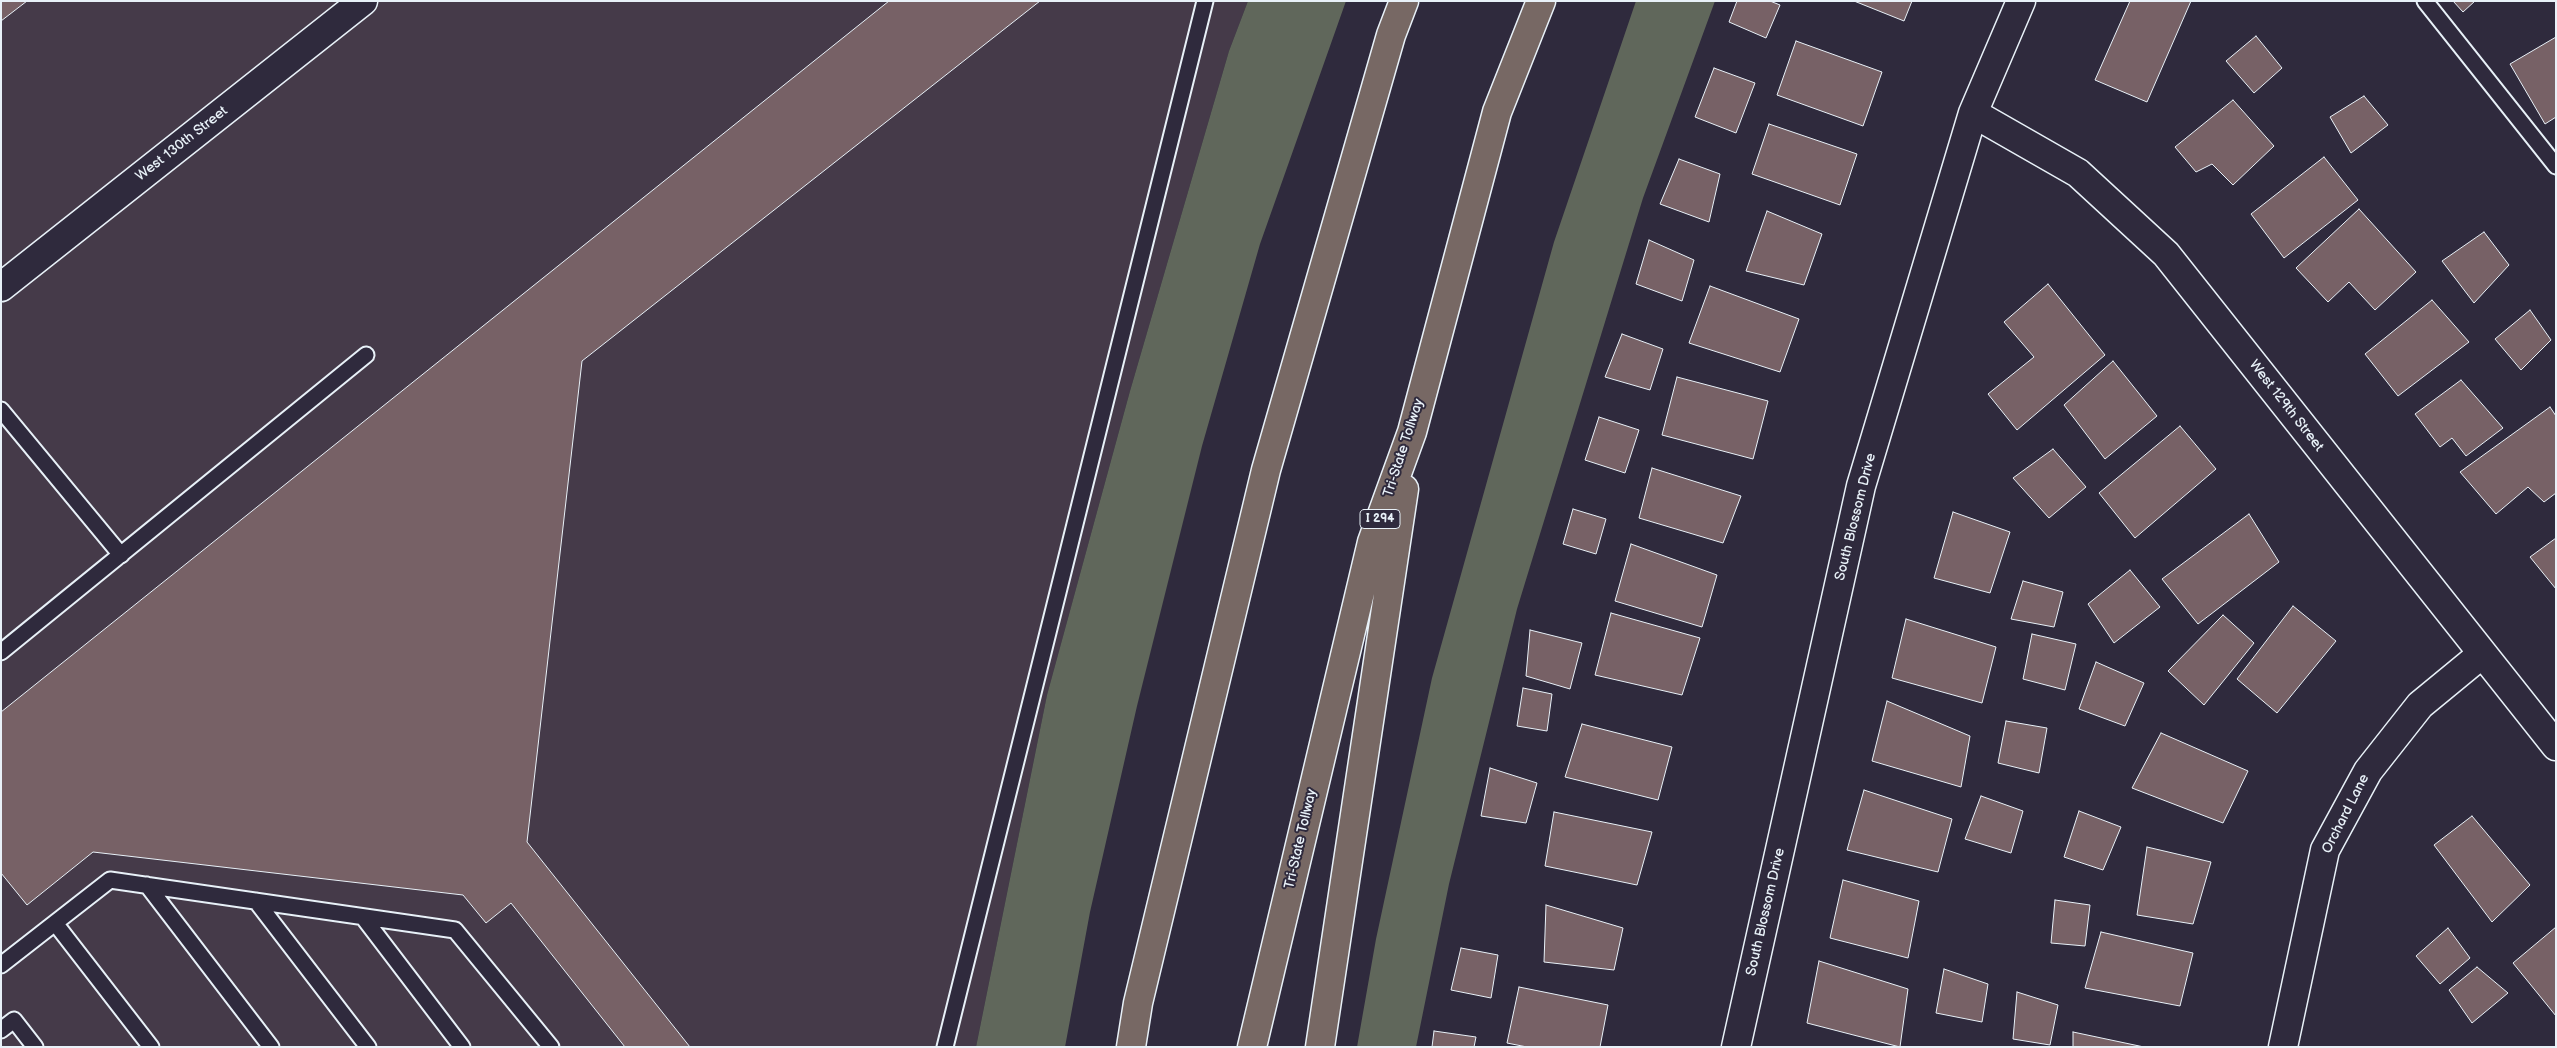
<!DOCTYPE html>
<style>
body{margin:0}
#map{position:relative;width:2557px;height:1048px;overflow:hidden;background:#2f2a3d;font-family:"Balsamiq Sans",sans-serif}
canvas{display:block}
.frame{position:absolute;inset:0;border:2px solid #e8f1f8;pointer-events:none}
</style>
<div id="map">
<canvas width="2557" height="1048"></canvas>
<div class="frame"></div>
</div>
<script>
const ctx = document.querySelector('canvas').getContext('2d');
ctx.lineJoin = 'round';
function fillPath(path, color) {
  ctx.fillStyle = color;
  ctx.fill(path, 'evenodd');
}
function poly(rows) {
  const path = new Path2D();
  for (const r of rows) {
    path.moveTo(r[0], r[1]);
    for (let i = 2; i < r.length; i += 2) path.lineTo(r[i], r[i + 1]);
  }
  return path;
}
function strokePath(path, color, width, dash) {
  ctx.strokeStyle = color;
  ctx.lineWidth = width;
  ctx.lineCap = dash ? 'butt' : 'round';
  ctx.setLineDash(dash || []);
  ctx.stroke(path);
}
function drawText(font, color, halo, rows, align = 'center') {
  ctx.font = font + ' "Balsamiq Sans",sans-serif';
  ctx.lineWidth = 4;
  ctx.setLineDash([]);
  ctx.textBaseline = 'middle';
  ctx.strokeStyle = halo;
  ctx.fillStyle = color;
  for (const [text, x, y, turn = 0] of rows) {
    ctx.save();
    ctx.translate(x, y);
    ctx.rotate((+turn || 0) * Math.PI / 180);
    ctx.textAlign = isNaN(turn) ? turn : align;
    if (halo) ctx.strokeText(text, 0, 0);
    ctx.fillText(text, 0, 0);
    ctx.restore();
  }
}
fillPath(poly([
 [1,1,1248,1,1229,51,1130,391,1047,695,976,1047,1,1047]
]), '#453a49');
fillPath(poly([
 [1248,1,1346,1,1260,244,1202,446,1137,706,1090,912,1065,1047,976,1047,1047,695,1130,391,1229,51],
 [1636,1,1715,1,1643,198,1517,609,1449,884,1416,1047,1357,1047,1376,939,1432,678,1554,242]
]), '#60675b');
const building = poly([
 [1,1,27,1,1,21,1,1],
 [889,1,1040,1,582,361,527,842,690,1047,625,1047,511,903,486,923,463,895,93,852,27,905,1,873,1,712,889,1],
 [1737,1,1770,1,1780,5,1766,38,1729,22,1737,1],
 [1854,1,1912,1,1904,21,1854,1],
 [2130,1,2191,1,2147,102,2095,80,2130,1],
 [2453,1,2475,1,2463,12,2453,1],
 [2256,36,2282,68,2254,93,2226,61,2256,36],
 [2556,37,2556,117,2545,124,2510,64,2556,37],
 [1796,41,1882,72,1863,126,1777,95,1796,41],
 [1714,68,1755,83,1736,133,1695,117,1714,68],
 [2364,96,2388,125,2351,153,2330,117,2364,96],
 [2233,100,2274,146,2233,185,2212,164,2196,172,2175,147,2233,100],
 [1769,124,1857,154,1840,205,1752,174,1769,124],
 [2324,157,2358,200,2284,258,2251,214,2324,157],
 [1679,159,1720,174,1709,222,1660,204,1679,159],
 [2359,209,2416,272,2375,310,2349,282,2328,302,2296,268,2359,209],
 [1767,211,1822,234,1804,285,1746,271,1767,211],
 [2484,232,2509,265,2474,303,2442,261,2484,232],
 [1649,240,1694,260,1682,301,1636,284,1649,240],
 [2048,284,2105,355,2017,430,1988,394,2034,357,2004,322,2048,284],
 [1710,286,1799,319,1780,372,1689,343,1710,286],
 [2432,300,2469,342,2398,396,2365,354,2432,300],
 [2530,310,2551,340,2521,370,2495,339,2530,310],
 [1622,334,1663,349,1650,390,1605,377,1622,334],
 [2113,361,2157,416,2105,459,2064,405,2113,361],
 [1677,377,1768,401,1753,459,1662,435,1677,377],
 [2461,380,2503,428,2466,456,2452,438,2440,447,2415,414,2461,380],
 [2550,407,2556,416,2556,493,2544,502,2528,487,2496,514,2460,472,2550,407],
 [1599,417,1639,430,1625,473,1585,460,1599,417],
 [2180,426,2216,469,2135,538,2099,493,2180,426],
 [2053,449,2086,487,2049,518,2013,478,2053,449],
 [1652,468,1741,496,1723,543,1639,518,1652,468],
 [1573,509,1606,519,1596,554,1563,544,1573,509],
 [1953,512,2010,532,1990,593,1934,578,1953,512],
 [2249,514,2279,562,2198,624,2162,579,2249,514],
 [2556,538,2556,589,2530,557,2556,538],
 [1631,544,1717,575,1702,627,1615,601,1631,544],
 [2130,570,2160,607,2114,643,2088,604,2130,570],
 [2023,581,2063,592,2054,627,2011,619,2023,581],
 [2293,606,2336,641,2277,713,2237,679,2293,606],
 [1611,613,1700,638,1682,695,1595,675,1611,613],
 [2223,615,2254,643,2204,705,2168,671,2223,615],
 [1906,619,1996,647,1982,703,1892,678,1906,619],
 [1530,630,1582,643,1570,689,1526,676,1530,630],
 [2032,634,2076,644,2065,690,2023,679,2032,634],
 [2096,662,2144,683,2125,726,2079,709,2096,662],
 [1523,688,1552,694,1547,731,1517,726,1523,688],
 [1887,701,1970,736,1961,787,1872,761,1887,701],
 [2006,721,2047,728,2039,773,1998,763,2006,721],
 [1582,724,1672,747,1658,800,1565,777,1582,724],
 [2161,733,2248,771,2223,823,2132,788,2161,733],
 [1490,768,1537,783,1526,823,1481,816,1490,768],
 [1864,790,1952,819,1938,872,1847,850,1864,790],
 [1981,796,2023,811,2011,853,1965,839,1981,796],
 [2079,811,2121,827,2103,870,2064,857,2079,811],
 [1554,812,1652,832,1637,885,1545,866,1554,812],
 [2472,816,2530,885,2492,922,2434,845,2472,816],
 [2147,847,2211,862,2193,924,2137,915,2147,847],
 [1843,880,1919,901,1908,958,1830,938,1843,880],
 [2055,900,2090,905,2085,946,2051,943,2055,900],
 [1546,905,1623,928,1614,970,1544,962,1546,905],
 [2556,927,2556,1016,2513,963,2556,927],
 [2448,928,2470,958,2440,984,2416,956,2448,928],
 [2101,932,2193,953,2180,1006,2085,988,2101,932],
 [1461,948,1498,955,1491,998,1451,990,1461,948],
 [1819,961,1908,989,1900,1047,1807,1023,1819,961],
 [2477,967,2508,993,2472,1023,2449,990,2477,967],
 [1944,969,1988,984,1982,1022,1936,1013,1944,969],
 [1519,987,1608,1005,1600,1047,1527,1047,1507,1043,1519,987],
 [2017,992,2058,1005,2050,1045,2013,1039,2017,992],
 [1434,1031,1476,1037,1474,1047,1432,1047,1434,1031],
 [2073,1032,2144,1047,2073,1047,2073,1032]
]);
fillPath(building, '#776166');
strokePath(building, '#e8f1f8', 1);
const lane = poly([
 [2425,1,2556,166],
 [1,410,121,555],
 [1,652,366,355],
 [147,885,271,1047],
 [256,901,368,1047],
 [363,917,462,1047],
 [55,923,151,1047],
 [1,965,110,880,455,930,551,1047],
 [1,1030,14,1020,35,1047],
 [945,1047,1205,1]
]);
const street = poly([
 [1973,113,2078,173,2166,254,2556,746],
 [1,287,363,1],
 [1736,1047,1861,486,1973,113,2021,1],
 [2283,1047,2325,850,2368,771,2420,705,2482,654]
]);
const highway = poly([
 [1131,1047,1138,1003,1266,470,1391,35,1404,1],
 [1252,1047,1372,542,1412,432,1497,112,1541,1],
 [1320,1047,1404,489]
]);
strokePath(lane, '#e8f1f8', 19);
strokePath(street, '#e8f1f8', 31);
strokePath(highway, '#e8f1f8', 31);
strokePath(lane, '#2f2a3d', 15);
strokePath(street, '#2f2a3d', 28);
strokePath(highway, '#776864', 28);
for (const [x, y, w] of [
 [1380,519,40]
]) {
  const box = new Path2D();
  box.roundRect(x - w / 2, y - 9.5, w, 19, 4);
  ctx.fillStyle = '#2f2a3d';
  ctx.fill(box);
  strokePath(box, '#e8f1f8', 1);
}
drawText('bold 12px', '#e8f1f8', null, [
 ["I 294",1380,519]
]);
drawText('14px', '#e8f1f8', '#2f2a3d', [
 ["West 130th Street",182,144,-38],
 ["West 129th Street",2286,406,52],
 ["Tri-State Tollway",1404,448,-72],
 ["South Blossom Drive",1856,517,-76],
 ["Orchard Lane",2346,814,-63],
 ["Tri-State Tollway",1301,839,-77],
 ["South Blossom Drive",1766,912,-77]
]);
</script>
